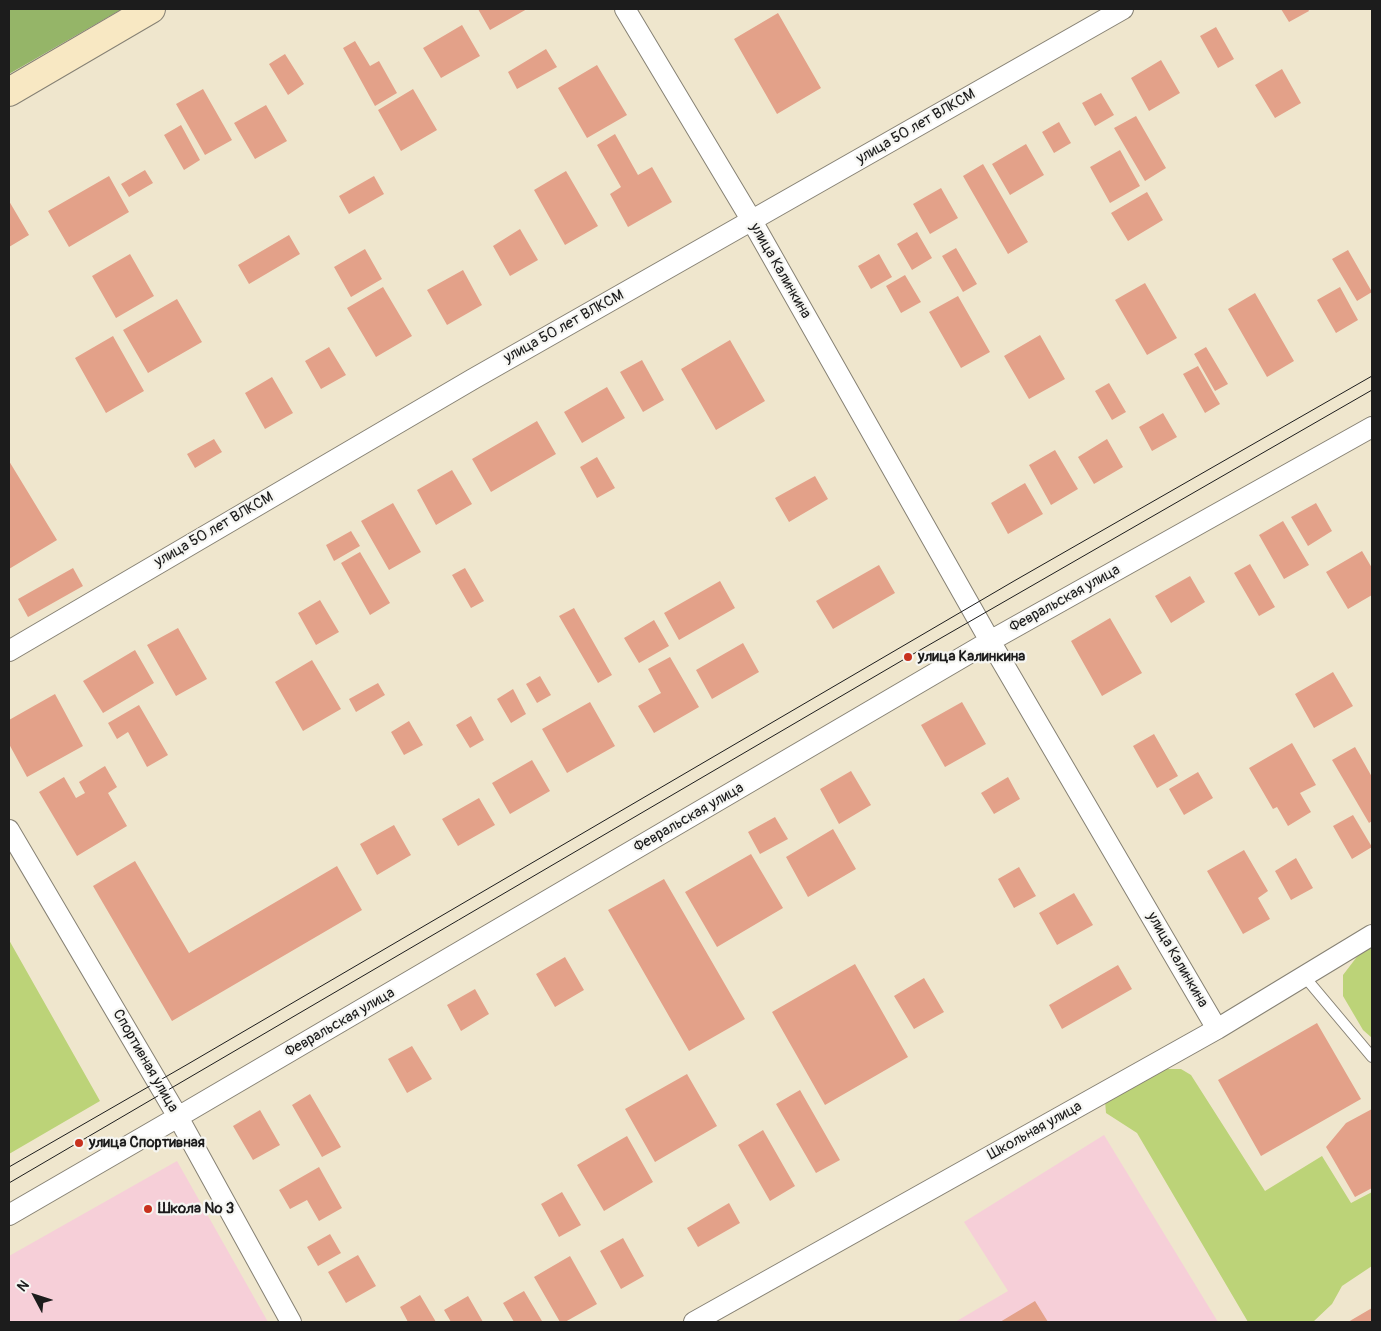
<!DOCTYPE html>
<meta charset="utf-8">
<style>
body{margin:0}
#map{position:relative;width:1381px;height:1331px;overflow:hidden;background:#efe6cd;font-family:Pangolin,sans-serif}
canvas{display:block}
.frame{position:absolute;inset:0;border:10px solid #1c1c1c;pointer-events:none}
.north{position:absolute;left:10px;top:1271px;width:50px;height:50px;-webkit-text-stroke:4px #f6f6f2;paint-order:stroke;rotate:310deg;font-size:14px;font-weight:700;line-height:20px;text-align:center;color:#1c1c1c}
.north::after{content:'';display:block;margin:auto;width:18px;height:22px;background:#1c1c1c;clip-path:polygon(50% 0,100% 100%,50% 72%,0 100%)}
</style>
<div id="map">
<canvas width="1381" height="1331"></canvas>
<div class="frame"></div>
<div class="north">N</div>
</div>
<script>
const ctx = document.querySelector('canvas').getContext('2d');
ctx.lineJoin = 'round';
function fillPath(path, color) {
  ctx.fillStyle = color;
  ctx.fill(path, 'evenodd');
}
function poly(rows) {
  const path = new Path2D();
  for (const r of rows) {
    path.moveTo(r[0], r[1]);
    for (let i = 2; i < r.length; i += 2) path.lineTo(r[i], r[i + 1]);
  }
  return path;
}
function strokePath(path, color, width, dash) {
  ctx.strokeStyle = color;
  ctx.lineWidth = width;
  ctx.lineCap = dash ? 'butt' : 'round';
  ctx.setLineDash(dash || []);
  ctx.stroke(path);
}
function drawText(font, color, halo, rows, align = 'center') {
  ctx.font = font + ' Pangolin,sans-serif';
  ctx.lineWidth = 4.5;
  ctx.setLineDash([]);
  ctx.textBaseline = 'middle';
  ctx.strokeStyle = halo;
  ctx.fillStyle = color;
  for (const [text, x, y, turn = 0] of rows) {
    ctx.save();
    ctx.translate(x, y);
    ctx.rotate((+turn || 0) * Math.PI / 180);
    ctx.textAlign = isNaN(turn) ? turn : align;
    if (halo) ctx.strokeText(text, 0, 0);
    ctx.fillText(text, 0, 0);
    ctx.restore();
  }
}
fillPath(poly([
 [1104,1135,1218,1322,955,1322,1008,1291,964,1222],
 [177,1161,268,1322,9,1322,9,1256]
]), '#f6cfd8');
fillPath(poly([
 [9,940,100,1101,9,1154],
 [1372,941,1372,1038,1363,1030,1343,996,1343,975,1356,958],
 [1164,1069,1181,1069,1191,1075,1265,1191,1322,1156,1351,1203,1372,1192,1372,1266,1342,1286,1332,1304,1313,1322,1248,1322,1137,1133,1106,1113,1105,1101]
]), '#bcd378');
fillPath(poly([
 [9,9,122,9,9,74]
]), '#95b568');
fillPath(poly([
 [478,9,527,9,490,30],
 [1281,9,1308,9,1309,11,1289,22],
 [778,13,821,88,777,114,734,39],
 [462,25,480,56,441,78,423,48],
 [1216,27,1234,59,1218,68,1200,36],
 [355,41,370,66,379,61,397,93,375,106,343,48],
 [546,49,557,67,517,89,508,72],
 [285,54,304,84,288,95,269,64],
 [1161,60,1180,93,1149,111,1131,78],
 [597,65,627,115,587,138,558,88],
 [1282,69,1301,103,1275,118,1255,85],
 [203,89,232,140,205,155,176,104],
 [413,89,437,130,401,151,378,110],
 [1101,93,1114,115,1095,126,1082,103],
 [266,105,287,141,255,159,234,123],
 [1136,116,1166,168,1145,181,1114,128],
 [1059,122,1071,143,1054,153,1042,132],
 [181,125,200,160,184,170,164,135],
 [615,134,638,175,652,167,672,202,628,227,610,194,621,187,597,145],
 [1026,144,1044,175,1010,195,992,164],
 [1120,150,1140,186,1110,203,1090,167],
 [983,164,1028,242,1008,254,963,176],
 [145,170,153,183,129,197,121,184],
 [566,171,598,226,565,245,534,190],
 [109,176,129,212,69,247,48,211],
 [374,176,384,194,349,214,339,196],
 [941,188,958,218,930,234,913,204],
 [1147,192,1163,220,1128,241,1111,213],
 [9,201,29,235,9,247],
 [520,229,538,260,510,276,493,246],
 [917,232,932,258,912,270,897,244],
 [289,235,300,254,249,284,238,265],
 [956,248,977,284,963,292,942,256],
 [365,249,382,279,351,297,334,267],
 [1348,250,1372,292,1357,301,1332,259],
 [130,254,154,296,116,318,92,276],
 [879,254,892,277,871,289,858,266],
 [463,270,482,305,447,325,427,290],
 [905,275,921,302,901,313,886,286],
 [1145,283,1177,338,1147,355,1115,300],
 [383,287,412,336,376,357,347,308],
 [1340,287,1358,320,1336,333,1317,300],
 [1255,293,1294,361,1267,377,1228,309],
 [958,296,990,352,961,368,929,312],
 [177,299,202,342,148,373,123,330],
 [1040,335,1065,379,1029,399,1004,356],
 [113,336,144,391,106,413,75,358],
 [730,340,765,401,716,430,681,369],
 [329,347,346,375,321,389,305,361],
 [1206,347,1228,384,1215,391,1194,354],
 [642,360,664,400,643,412,620,372],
 [1198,366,1220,404,1205,413,1183,374],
 [272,377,293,413,265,429,245,393],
 [1109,383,1126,412,1112,420,1095,391],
 [607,387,625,418,582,443,564,412],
 [1163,413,1177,437,1152,451,1139,427],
 [537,421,556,454,491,492,472,459],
 [214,439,222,452,195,468,187,454],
 [1107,439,1123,467,1094,484,1078,457],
 [1055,450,1078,489,1051,505,1029,465],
 [597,457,615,488,597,498,580,467],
 [9,461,57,540,9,569],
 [452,470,472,504,436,525,417,490],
 [815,476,828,499,789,522,775,498],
 [1025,483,1043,514,1008,534,991,503],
 [393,503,421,552,389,570,361,521],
 [1316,503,1332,531,1308,546,1291,517],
 [1283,521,1309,565,1284,579,1259,535],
 [351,531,360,546,334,561,326,545],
 [1362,551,1372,568,1372,595,1348,609,1326,572],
 [360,552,390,603,370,615,341,563],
 [1250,564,1275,607,1259,616,1234,573],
 [879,565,895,593,833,629,816,601],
 [73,568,83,586,28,617,18,599],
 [465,568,484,601,471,608,452,575],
 [1190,576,1205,602,1171,623,1155,596],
 [720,581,735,608,679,640,664,613],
 [320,600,339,632,316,645,298,613],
 [574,608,612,675,598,683,559,616],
 [1110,618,1142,673,1102,696,1071,641],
 [654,620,669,646,639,663,624,638],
 [178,628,207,679,176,696,147,645],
 [743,643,759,672,712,699,696,670],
 [135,650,154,683,103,713,83,681],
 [670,657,699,707,654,733,638,706,661,693,648,669],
 [312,660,341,709,303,731,275,682],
 [1333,672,1353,706,1314,728,1295,694],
 [540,676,551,695,537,703,526,684],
 [378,683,385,695,356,712,349,699],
 [513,689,526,714,511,723,497,699],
 [55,694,83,746,27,777,9,744,9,720],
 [590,702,615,746,567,773,542,729],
 [962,702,986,744,945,767,921,725],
 [139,705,168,755,147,767,128,732,117,739,108,723],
 [471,716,484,740,470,748,456,725],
 [409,721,423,745,404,755,391,732],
 [1154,734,1178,776,1157,788,1133,746],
 [1292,743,1316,785,1300,793,1311,812,1288,826,1277,807,1273,809,1249,768],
 [1355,747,1372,777,1372,821,1369,823,1332,760],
 [532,760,550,791,510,814,492,783],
 [105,766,117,787,108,793,127,826,77,856,39,792,64,777,76,798,85,793,79,782],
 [851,771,871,805,839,824,820,789],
 [1198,772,1213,798,1184,815,1169,789],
 [1008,777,1020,799,994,814,981,793],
 [479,798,495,825,458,846,442,819],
 [1353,815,1372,847,1352,859,1333,826],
 [775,817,788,839,760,854,748,832],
 [394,825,411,855,377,875,360,844],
 [833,829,856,869,808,897,786,857],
 [1244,850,1268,891,1258,898,1270,919,1243,934,1207,871],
 [751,854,783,908,717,947,685,892],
 [1296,858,1313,888,1291,900,1275,871],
 [135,861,189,953,337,866,362,910,172,1021,93,886],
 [1019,867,1036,896,1014,908,998,879],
 [664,879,745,1019,689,1051,608,910],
 [1074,893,1093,925,1057,945,1039,913],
 [565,957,584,990,555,1007,536,974],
 [855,964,908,1057,825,1105,772,1012],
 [1118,965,1132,989,1062,1029,1049,1005],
 [924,978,944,1012,914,1029,894,996],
 [475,989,489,1014,461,1031,447,1005],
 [1317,1023,1361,1099,1261,1156,1218,1080],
 [412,1046,432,1079,407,1093,388,1059],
 [687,1074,717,1126,655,1162,625,1109],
 [800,1090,840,1160,816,1173,776,1104],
 [310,1094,341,1147,322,1157,292,1105],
 [1372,1109,1372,1188,1355,1197,1326,1147,1346,1123],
 [260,1110,280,1145,253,1160,233,1126],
 [763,1130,795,1186,770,1201,738,1145],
 [627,1136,653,1182,604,1211,577,1165],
 [319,1167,342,1208,319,1221,307,1200,290,1209,279,1190],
 [562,1192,581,1225,559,1237,541,1204],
 [729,1203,740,1223,698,1247,687,1228],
 [330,1234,341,1253,318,1266,307,1247],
 [623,1238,644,1276,621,1289,600,1251],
 [358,1255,376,1286,346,1303,328,1272],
 [570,1256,597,1304,565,1322,560,1322,534,1277],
 [524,1291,542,1321,540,1322,514,1322,503,1303],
 [420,1295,436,1322,408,1322,400,1307],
 [468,1296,483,1322,451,1322,444,1310],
 [1035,1301,1048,1322,1000,1322],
 [1372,1308,1372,1322,1348,1322]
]), '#e3a189');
const lane = poly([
 [1304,976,1372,1057]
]);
const street = poly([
 [625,9,752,221,990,641,1217,1029],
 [9,651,473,379,1123,9],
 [9,830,178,1117,291,1322],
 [9,1215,178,1117,990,641,1372,427],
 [694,1322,1217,1029,1372,935]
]);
const secondary = poly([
 [9,92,151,9]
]);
strokePath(lane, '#868174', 12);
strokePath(street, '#868174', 22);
strokePath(secondary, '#868174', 30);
strokePath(lane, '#fff', 10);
strokePath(street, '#fff', 20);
strokePath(secondary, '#f8e8c3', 28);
strokePath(poly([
 [9,1167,188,1064,1014,581,1372,376],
 [9,1183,908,657,1372,390]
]), '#1c1c1c', 1);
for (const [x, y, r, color] of [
 [908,657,5,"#c8321e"],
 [79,1143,5,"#c8321e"],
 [148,1209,5,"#c8321e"]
]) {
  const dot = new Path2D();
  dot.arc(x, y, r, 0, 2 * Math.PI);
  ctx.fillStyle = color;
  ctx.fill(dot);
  strokePath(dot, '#f6f6f2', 2);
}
drawText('15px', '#1c1c1c', '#f6f6f2', [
 ["улица 50 лет ВЛКСМ",916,127,-30],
 ["улица Калинкина",780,271,60],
 ["улица 50 лет ВЛКСМ",564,327,-29],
 ["улица 50 лет ВЛКСМ",214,530,-30],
 ["Февральская улица",1065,599,-29],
 ["Февральская улица",689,818,-30],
 ["улица Калинкина",1177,960,60],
 ["Февральская улица",340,1023,-30],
 ["Спортивная улица",145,1061,60],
 ["Школьная улица",1035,1131,-29]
]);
drawText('bold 15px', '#1c1c1c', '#f6f6f2', [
 ["улица Калинкина",918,657],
 ["улица Спортивная",89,1143],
 ["Школа № 3",158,1209]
], 'left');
</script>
